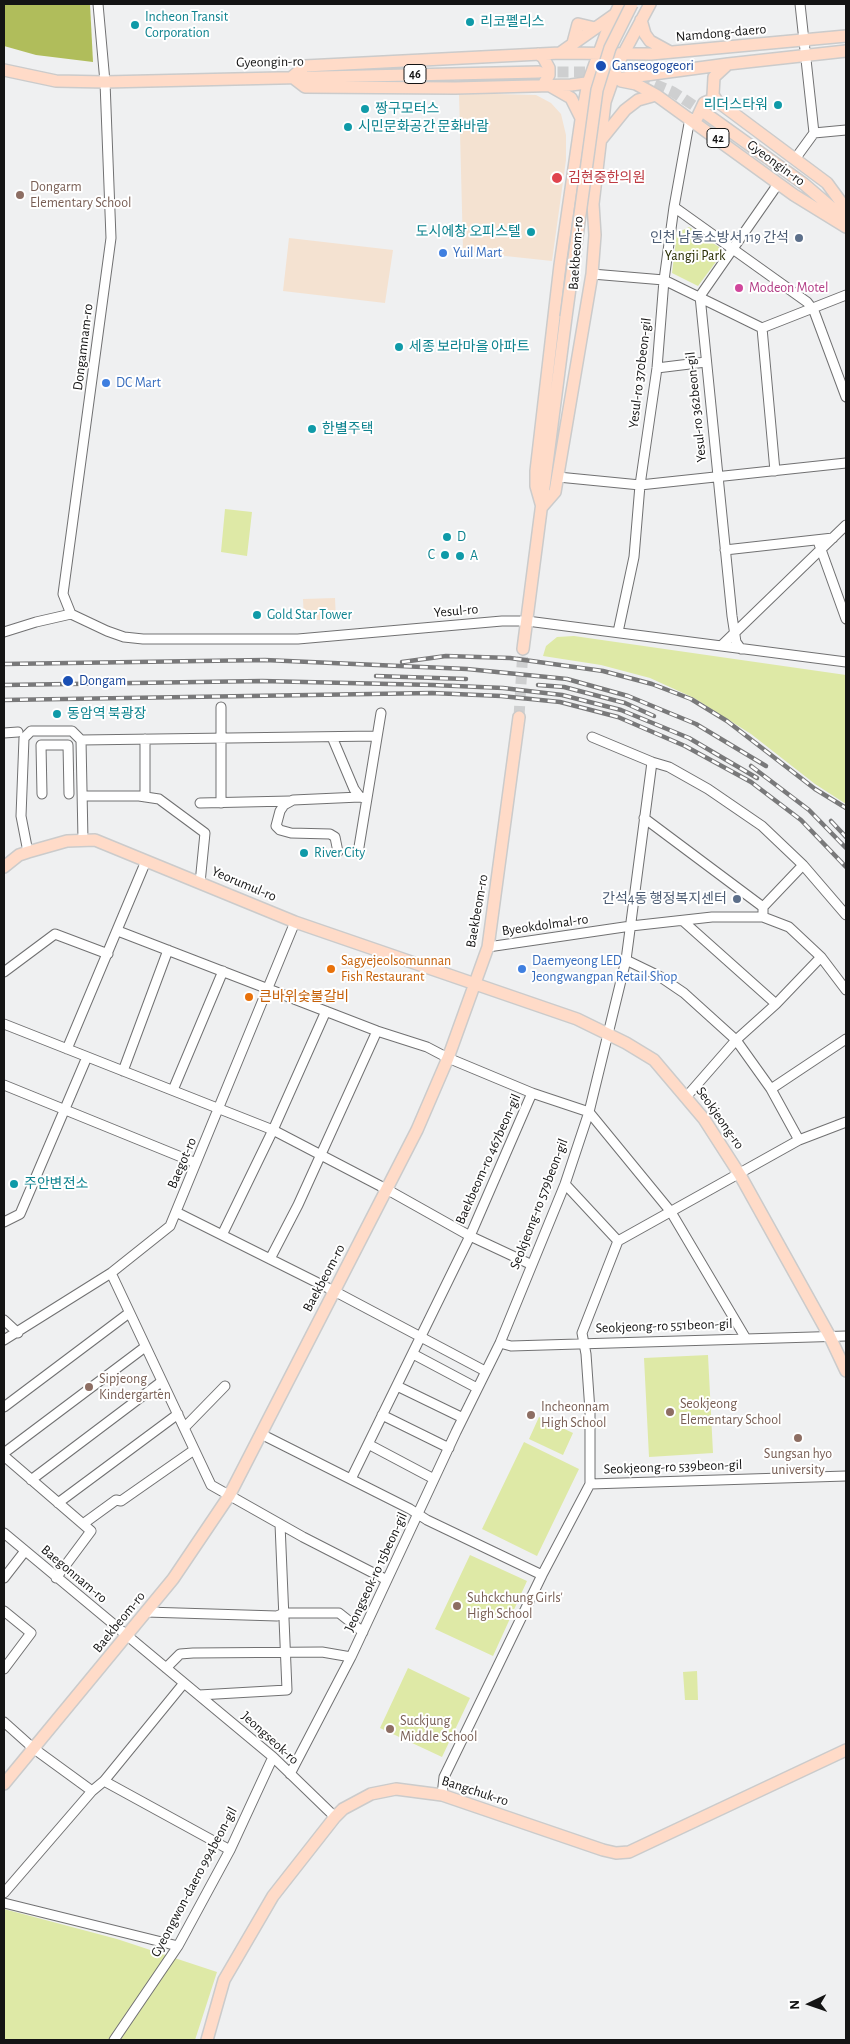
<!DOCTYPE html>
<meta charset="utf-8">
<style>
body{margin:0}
#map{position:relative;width:850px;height:2044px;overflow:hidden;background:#eff0f1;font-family:"Alegreya Sans",sans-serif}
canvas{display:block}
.frame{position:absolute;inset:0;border:5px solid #141414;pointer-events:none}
.north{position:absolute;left:785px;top:1979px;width:50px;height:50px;-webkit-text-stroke:4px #fff;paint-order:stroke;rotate:267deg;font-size:14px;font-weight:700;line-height:20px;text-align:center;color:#141414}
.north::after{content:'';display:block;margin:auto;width:18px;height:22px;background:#141414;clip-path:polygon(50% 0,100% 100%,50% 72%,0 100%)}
</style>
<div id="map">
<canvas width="850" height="2044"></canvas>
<div class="frame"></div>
<div class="north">N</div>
</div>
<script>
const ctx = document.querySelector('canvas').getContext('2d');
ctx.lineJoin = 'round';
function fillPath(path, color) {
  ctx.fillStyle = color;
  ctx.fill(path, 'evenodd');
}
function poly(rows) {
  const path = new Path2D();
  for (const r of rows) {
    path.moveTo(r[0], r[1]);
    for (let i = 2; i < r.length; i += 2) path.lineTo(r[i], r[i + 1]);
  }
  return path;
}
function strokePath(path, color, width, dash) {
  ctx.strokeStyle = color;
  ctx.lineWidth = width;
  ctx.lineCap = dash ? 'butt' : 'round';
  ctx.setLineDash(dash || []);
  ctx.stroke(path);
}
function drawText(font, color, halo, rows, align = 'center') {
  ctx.font = font + ' "Alegreya Sans","Noto Sans KR",sans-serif';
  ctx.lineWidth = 4;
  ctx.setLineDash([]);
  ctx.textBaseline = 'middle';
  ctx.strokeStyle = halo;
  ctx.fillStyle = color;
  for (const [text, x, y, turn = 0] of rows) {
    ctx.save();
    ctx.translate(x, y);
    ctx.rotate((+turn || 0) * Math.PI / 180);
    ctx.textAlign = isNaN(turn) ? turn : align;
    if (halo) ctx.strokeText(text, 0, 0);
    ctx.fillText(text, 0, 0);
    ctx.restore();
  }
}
fillPath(poly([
 [459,93,536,95,551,103,561,114,566,135,566,160,552,261,468,252,463,249],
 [289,238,393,250,385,303,283,291],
 [335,598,336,620,304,620,303,599]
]), '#f4e2d1');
fillPath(poly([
 [689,227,719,247,721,255,698,286,672,273,677,233],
 [225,509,252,512,247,556,221,552],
 [574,636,846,675,846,804,815,784,751,734,694,698,650,678,601,665,543,656,546,646,557,637],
 [708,1355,713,1453,649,1457,644,1358],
 [539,1417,573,1433,563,1455,529,1439],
 [524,1442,579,1469,537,1556,482,1529],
 [470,1555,527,1581,493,1656,435,1629],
 [408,1668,470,1698,442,1757,380,1728],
 [697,1671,698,1700,685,1700,683,1672],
 [4,1909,117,1939,217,1972,195,2040,4,2039]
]), '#dee9a6');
fillPath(poly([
 [4,4,90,4,93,62,36,55,4,46]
]), '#b0bd5b');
strokePath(poly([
 [541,72,610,72,642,79,673,92,705,113],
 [519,717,523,649]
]), '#cecfd0', 11, [11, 5.5]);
const minor = poly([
 [800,4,814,133],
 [795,159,814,133,846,130],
 [674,207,807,302,814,311,846,397],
 [592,274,664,280,762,328,846,295],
 [762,328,775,471],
 [657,368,706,362],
 [558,477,640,485,846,463],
 [819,544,846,619],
 [725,550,833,538],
 [71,614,107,631,124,637,143,639,298,639,502,621,527,621,846,662],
 [71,614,63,594,111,238,105,82,98,4],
 [4,632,36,622,71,614],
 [618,632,634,557,640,485,657,368,664,280,674,207,690,118],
 [721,646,846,525],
 [741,649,736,642,732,616,700,296,778,184],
 [221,707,221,803],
 [4,733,18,732],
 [332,737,354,789,360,797,365,798],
 [592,737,652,762,669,767,708,789,762,826,803,865,846,915],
 [81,740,377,736],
 [42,794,41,745,68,745,69,794],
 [83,796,139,796,159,799,205,833,200,883],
 [145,797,145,739],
 [200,803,290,801],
 [644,818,763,907,763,917],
 [28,852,21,816,24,738,31,731,72,731,81,740,83,840],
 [338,852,335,837,330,834,291,833,280,830,276,826,280,811,284,805,293,800,360,797],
 [358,853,381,713],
 [763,907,803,865],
 [683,921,776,1004],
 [118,931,377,1031,427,1047,448,1058,532,1093,589,1112,671,1212,745,1337],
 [488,947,631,926,712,917,763,917,789,927,821,957,846,990],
 [626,960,659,976,684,993,736,1040,771,1089,799,1140],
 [4,972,55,934,108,954],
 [4,1024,273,1130,388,1190,470,1236,530,1264],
 [67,1049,146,861],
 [123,1071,168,950],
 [4,1085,196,1163],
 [771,1089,846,1039],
 [173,1090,223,971],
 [687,1096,736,1040,776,1004,821,957],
 [176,1212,334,1291,485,1371],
 [4,1222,20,1214,87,1057],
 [222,1235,273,1130,326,1011],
 [618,1241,799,1140,846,1122],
 [270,1259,298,1205,377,1031],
 [111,1273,211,1485,303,1537,387,1580],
 [4,1320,18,1333],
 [4,1340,111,1273,170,1226,295,922],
 [500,1343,511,1346,846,1336],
 [413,1354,477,1388],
 [397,1386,463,1418],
 [4,1407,129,1313],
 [382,1415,449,1448],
 [184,1428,225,1386],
 [261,1434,410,1509,427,1520,542,1575],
 [368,1444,434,1479],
 [4,1453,145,1347],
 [4,1456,91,1531,56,1578],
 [351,1479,470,1236,532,1093],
 [31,1480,161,1382],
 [590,1484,846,1476],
 [58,1503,178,1414],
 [83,1524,116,1500,121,1501,194,1450],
 [4,1533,273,1757,335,1817],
 [4,1578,25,1551],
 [4,1611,31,1633,4,1669],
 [146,1612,277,1616,284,1613,339,1613,363,1632],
 [166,1668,180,1654,193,1653,322,1652,351,1657],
 [199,1695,287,1690,280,1524],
 [4,1722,33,1748,92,1791],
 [290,1774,351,1657,456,1432,500,1343,565,1184,589,1112,626,960,652,762],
 [104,1781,230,1850],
 [442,1795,444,1777,542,1575,590,1484,590,1411,586,1354,582,1333,618,1241,565,1184],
 [4,1893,92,1791,104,1781,184,1683],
 [4,1903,178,1946],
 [114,2040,178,1946,230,1850,273,1757]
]);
const major = poly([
 [641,20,645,34,650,41,670,52],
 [573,43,578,24,595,28],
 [560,53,614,15],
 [538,54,543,57,549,68,549,75,543,85],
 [728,64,714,77,713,95,717,101,827,183,846,209],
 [4,70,56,81,105,82,539,72],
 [292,77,305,87,455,88,571,85,728,64,846,51],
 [292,77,305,66,560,53,651,54,846,36],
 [621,81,636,84,656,95,794,195,846,227],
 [550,86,571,98,581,118],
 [705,113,804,184,846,220],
 [697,118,704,103,711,100,717,101],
 [600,141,625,110,638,100,656,95],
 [542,507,555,492,592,274,595,235,593,204,605,102,619,62,650,4],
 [542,507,536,486,536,471,560,265,581,120,588,83,606,34,620,4],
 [523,649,566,317],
 [4,867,19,855,28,852,67,841,95,840,295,922,577,1019,626,1043,654,1060,704,1119,740,1175,829,1335,846,1371],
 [4,1784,173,1579,229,1496,417,1130,448,1058,488,947,519,717],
 [207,2040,224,1980,273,1896,335,1817,343,1809,371,1794,396,1789,442,1795,603,1850,616,1853,629,1852,846,1750]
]);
strokePath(minor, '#717172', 11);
strokePath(major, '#cbcbcb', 14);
strokePath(minor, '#fff', 9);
strokePath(major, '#ffdbc8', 11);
const rail = poly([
 [402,662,446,656,510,658,603,671,652,684,691,699,727,721,815,789,846,808],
 [4,664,265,660,467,669,567,679,628,696,696,724,766,766],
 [376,676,466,679],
 [4,685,262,681,433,685,503,688,562,695,621,710,689,738,757,778],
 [538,685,564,687,625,703,654,716],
 [4,700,432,693,501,696,560,702,618,717,685,746,751,782,801,820,846,867],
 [751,766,809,810,846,848],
 [831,821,846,837]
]);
strokePath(rail, '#79797a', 4.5);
strokePath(rail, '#fff', 2.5, [8]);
const majorBridge = poly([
 [566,317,597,90,610,48,632,4]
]);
strokePath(majorBridge, '#cbcbcb', 14, []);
strokePath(majorBridge, '#ffdbc8', 11);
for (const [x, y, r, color] of [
 [470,22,5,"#0f9aa8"],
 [135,25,5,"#0f9aa8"],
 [601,66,6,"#1a4fb4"],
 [778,105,5,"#0f9aa8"],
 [365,109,5,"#0f9aa8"],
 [348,127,5,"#0f9aa8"],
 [557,178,6,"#e0444e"],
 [20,195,5,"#8d6e63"],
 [531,232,5,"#0f9aa8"],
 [799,238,5,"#5c6f8a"],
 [443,253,5,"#3f7fe0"],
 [739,288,5,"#d1479c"],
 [399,347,5,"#0f9aa8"],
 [106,383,5,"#3f7fe0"],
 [312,429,5,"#0f9aa8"],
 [447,537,5,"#0f9aa8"],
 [445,555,5,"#0f9aa8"],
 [460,556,5,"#0f9aa8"],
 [257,615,5,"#0f9aa8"],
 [68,681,6,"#1a4fb4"],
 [57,714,5,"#0f9aa8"],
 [304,853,5,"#0f9aa8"],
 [737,899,5,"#5c6f8a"],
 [331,969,5,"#e8710a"],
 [522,969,5,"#3f7fe0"],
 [249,997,5,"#e8710a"],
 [14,1184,5,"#0f9aa8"],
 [89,1387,5,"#8d6e63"],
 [670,1412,5,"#8d6e63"],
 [531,1415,5,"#8d6e63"],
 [798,1438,5,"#8d6e63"],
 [457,1606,5,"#8d6e63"],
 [390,1729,5,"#8d6e63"]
]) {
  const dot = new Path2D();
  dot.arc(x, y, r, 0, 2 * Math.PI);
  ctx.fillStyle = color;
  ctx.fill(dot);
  strokePath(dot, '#fff', 2);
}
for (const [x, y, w] of [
 [415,74,22],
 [718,138,22]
]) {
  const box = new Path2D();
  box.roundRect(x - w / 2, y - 9.5, w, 19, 4);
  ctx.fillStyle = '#fff';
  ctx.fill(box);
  strokePath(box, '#141414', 1);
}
drawText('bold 12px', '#141414', null, [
 ["46",415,74],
 ["42",718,138]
]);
drawText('14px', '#0d838f', '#fff', [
 ["Incheon Transit",145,17],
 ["Corporation",145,33],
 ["리코펠리스",480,22],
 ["리더스타워",768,105,"right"],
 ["짱구모터스",375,109],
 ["시민문화공간 문화바람",358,127],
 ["도시에창 오피스텔",521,232,"right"],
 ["세종 보라마을 아파트",409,347],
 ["한별주택",322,429],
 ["D",457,537],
 ["C",435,555,"right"],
 ["A",470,556],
 ["Gold Star Tower",267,615],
 ["동암역 북광장",67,714],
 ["River City",314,853],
 ["주안변전소",24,1184]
], 'left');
drawText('14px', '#141414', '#fff', [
 ["Namdong-daero",721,33,-5],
 ["Gyeongin-ro",270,62,-1],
 ["Gyeongin-ro",776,163,36],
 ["Baekbeom-ro",576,253,-86],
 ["Dongamnam-ro",83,347,-83],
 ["Yesul-ro 370beon-gil",640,373,-83],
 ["Yesul-ro 362beon-gil",696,407,-96],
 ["Yesul-ro",456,611,-5],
 ["Yeorumul-ro",244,884,23],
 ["Baekbeom-ro",477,911,-80],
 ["Byeokdolmal-ro",545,925,-8],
 ["Seokjeong-ro",720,1118,55],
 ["Baekbeom-ro 467beon-gil",488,1159,-66],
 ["Baegot-ro",182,1163,-67],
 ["Seokjeong-ro 579beon-gil",539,1204,-69],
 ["Baekbeom-ro",324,1278,-62],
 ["Seokjeong-ro 551beon-gil",664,1326,-2],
 ["Seokjeong-ro 539beon-gil",673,1467,-2],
 ["Jeongseok-ro 15beon-gil",376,1572,-65],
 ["Baegonnam-ro",74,1574,40],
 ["Baekbeom-ro",119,1622,-51],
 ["Jeongseok-ro",270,1738,42],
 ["Bangchuk-ro",475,1791,18],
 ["Gyeongwon-daero 994beon-gil",194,1882,-62]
]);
drawText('14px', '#164399', '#fff', [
 ["Ganseogogeori",612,66],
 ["Dongam",79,681]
], 'left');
drawText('14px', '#be3a42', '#fff', [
 ["김현중한의원",568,178]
], 'left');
drawText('14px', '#785e54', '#fff', [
 ["Dongarm",30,187],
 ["Elementary School",30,203],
 ["Sipjeong",99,1379],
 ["Kindergarten",99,1395],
 ["Seokjeong",680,1404],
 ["Elementary School",680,1420],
 ["Incheonnam",541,1407],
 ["High School",541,1423],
 ["Sungsan hyo",798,1454,"center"],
 ["university",798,1470,"center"],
 ["Suhckchung Girls'",467,1598],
 ["High School",467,1614],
 ["Suckjung",400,1721],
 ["Middle School",400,1737]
], 'left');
drawText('14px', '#4e5e75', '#fff', [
 ["인천 남동소방서 119 간석",789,238],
 ["간석4동 행정복지센터",727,899]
], 'right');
drawText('14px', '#366cbe', '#fff', [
 ["Yuil Mart",453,253],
 ["DC Mart",116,383],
 ["Daemyeong LED",532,961],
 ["Jeongwangpan Retail Shop",532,977]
], 'left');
drawText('14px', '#282d02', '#fff', [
 ["Yangji Park",695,256]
]);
drawText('14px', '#b23c85', '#fff', [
 ["Modeon Motel",749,288]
], 'left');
drawText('14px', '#c56008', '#fff', [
 ["Sagyejeolsomunnan",341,961],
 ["Fish Restaurant",341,977],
 ["큰바위숯불갈비",259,997]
], 'left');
</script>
